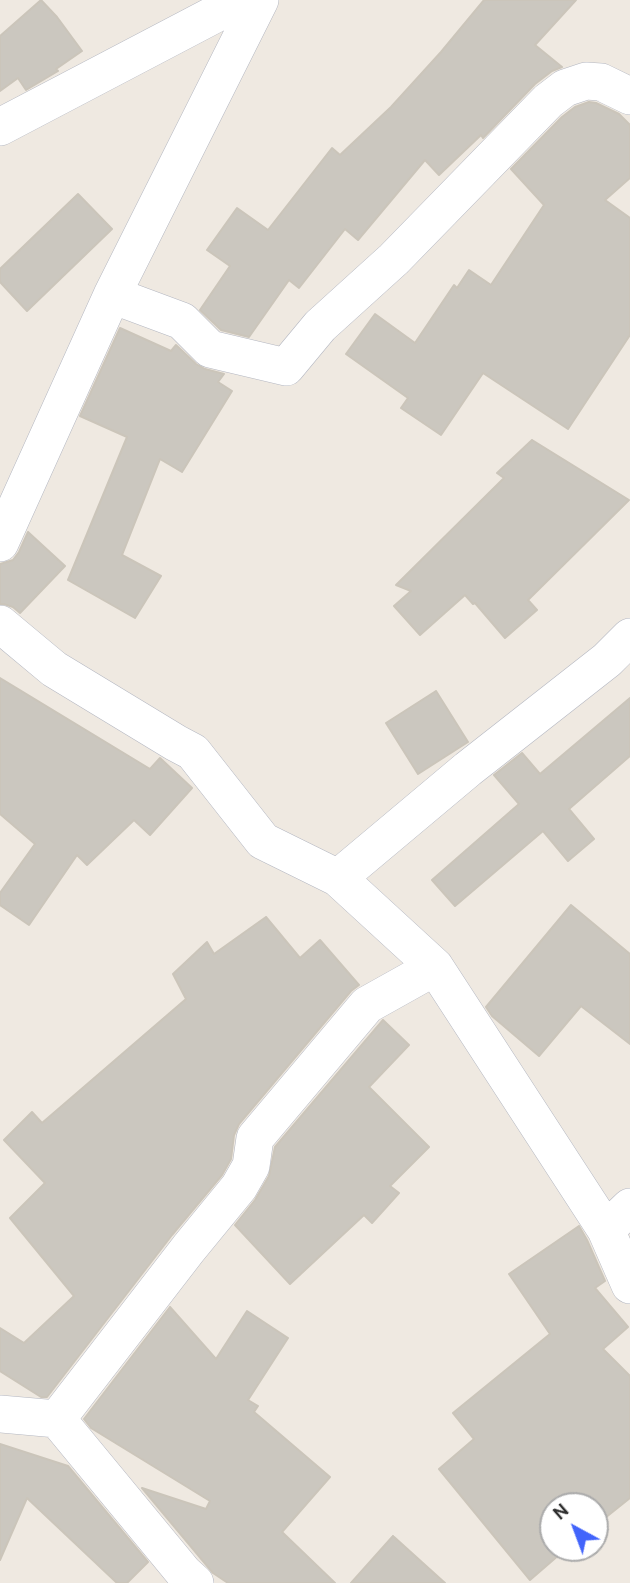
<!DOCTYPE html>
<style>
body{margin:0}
#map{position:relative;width:630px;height:1583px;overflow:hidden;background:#efe9e1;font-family:Overpass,sans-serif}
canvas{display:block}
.north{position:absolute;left:539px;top:1492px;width:70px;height:70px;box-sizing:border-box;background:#fff;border:2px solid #ababab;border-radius:50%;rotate:319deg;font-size:19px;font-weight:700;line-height:28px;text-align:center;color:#2e2e2e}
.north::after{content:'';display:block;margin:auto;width:24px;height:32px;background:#4264fb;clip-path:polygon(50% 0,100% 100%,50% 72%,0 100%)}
</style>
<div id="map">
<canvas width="630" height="1583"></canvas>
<div class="north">N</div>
</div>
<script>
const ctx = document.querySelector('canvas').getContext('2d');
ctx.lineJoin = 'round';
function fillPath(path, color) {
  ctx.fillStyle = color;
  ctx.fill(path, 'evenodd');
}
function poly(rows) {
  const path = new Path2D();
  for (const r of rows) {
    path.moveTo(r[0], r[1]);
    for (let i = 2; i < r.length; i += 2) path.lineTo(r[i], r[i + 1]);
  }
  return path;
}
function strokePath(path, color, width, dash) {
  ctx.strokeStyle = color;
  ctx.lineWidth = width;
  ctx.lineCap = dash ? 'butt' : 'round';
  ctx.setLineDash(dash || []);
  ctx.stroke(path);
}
const building = poly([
 [41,0,57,17,82,51,56,69,58,71,26,90,18,78,0,91,0,36,41,0],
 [484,0,576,0,535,45,562,67,552,71,535,84,483,138,481,135,439,175,425,160,358,240,345,229,299,288,289,280,249,337,221,330,200,310,230,266,207,250,237,208,268,230,332,148,340,155,391,107,441,52,484,0],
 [589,102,596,103,619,114,630,125,630,178,605,200,630,218,630,335,568,429,483,373,441,435,401,408,408,398,346,354,375,314,415,343,454,285,457,288,469,270,491,285,544,205,511,169,562,117,575,107,589,102],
 [78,194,112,229,27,311,0,282,0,269,78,194],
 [120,328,171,351,176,345,196,364,205,369,224,374,218,382,232,391,182,472,160,459,122,555,161,576,135,618,68,580,127,437,80,416,120,328],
 [532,440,629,500,528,600,537,610,505,638,475,603,473,604,465,595,420,635,394,606,411,591,396,585,504,478,497,473,532,440],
 [28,532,65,566,20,613,13,607,4,604,0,604,0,564,13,560,19,552,28,532],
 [0,678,150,769,160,758,192,788,150,835,134,820,87,865,77,855,29,925,0,905,0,893,35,844,0,814,0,678],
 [436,691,468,742,418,774,386,723,436,691],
 [630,698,630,756,569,809,594,839,568,861,543,831,455,906,432,880,519,804,494,775,522,753,540,774,630,698],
 [571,905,630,954,630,1044,581,1006,539,1056,492,1016,486,1007,571,905],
 [266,917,300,958,320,940,359,985,351,991,239,1124,234,1135,231,1159,222,1175,172,1235,47,1397,41,1397,0,1371,0,1328,24,1343,74,1296,10,1218,45,1183,4,1140,32,1112,42,1123,186,999,173,974,207,942,214,954,266,917],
 [383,1020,409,1045,369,1087,429,1147,390,1186,399,1193,372,1223,364,1215,290,1284,235,1225,255,1200,269,1176,275,1147,383,1020],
 [579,1226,587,1240,605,1281,595,1288,628,1327,603,1349,630,1376,630,1498,605,1518,603,1517,595,1524,595,1506,553,1506,553,1548,567,1548,530,1580,439,1469,474,1439,453,1413,550,1334,509,1274,579,1226],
 [170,1307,216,1359,247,1311,288,1338,248,1400,258,1406,254,1412,330,1477,282,1532,335,1583,228,1583,213,1573,142,1488,206,1509,210,1501,91,1428,84,1419,170,1307],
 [0,1444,68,1466,148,1562,127,1583,117,1583,27,1498,0,1560,0,1444],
 [393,1536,445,1583,351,1583,393,1536]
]);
fillPath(building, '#cbc7bf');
strokePath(building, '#cbc5ba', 2);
const minor = poly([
 [0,127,242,0],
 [112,295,182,321,210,349,286,367,320,326,394,259,548,101,565,88,586,81,601,82,630,96],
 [0,543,112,295,260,0],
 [0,624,54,669,176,743,193,752,263,841,338,878,435,967,606,1230,630,1285],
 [338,878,468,769,607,660,630,637],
 [606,1230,630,1207],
 [0,1414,57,1419,184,1573,195,1583],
 [57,1419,189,1248,239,1187,251,1166,255,1138,367,1005,435,967]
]);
strokePath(minor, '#b4b7c1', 38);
strokePath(minor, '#fff', 37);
</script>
